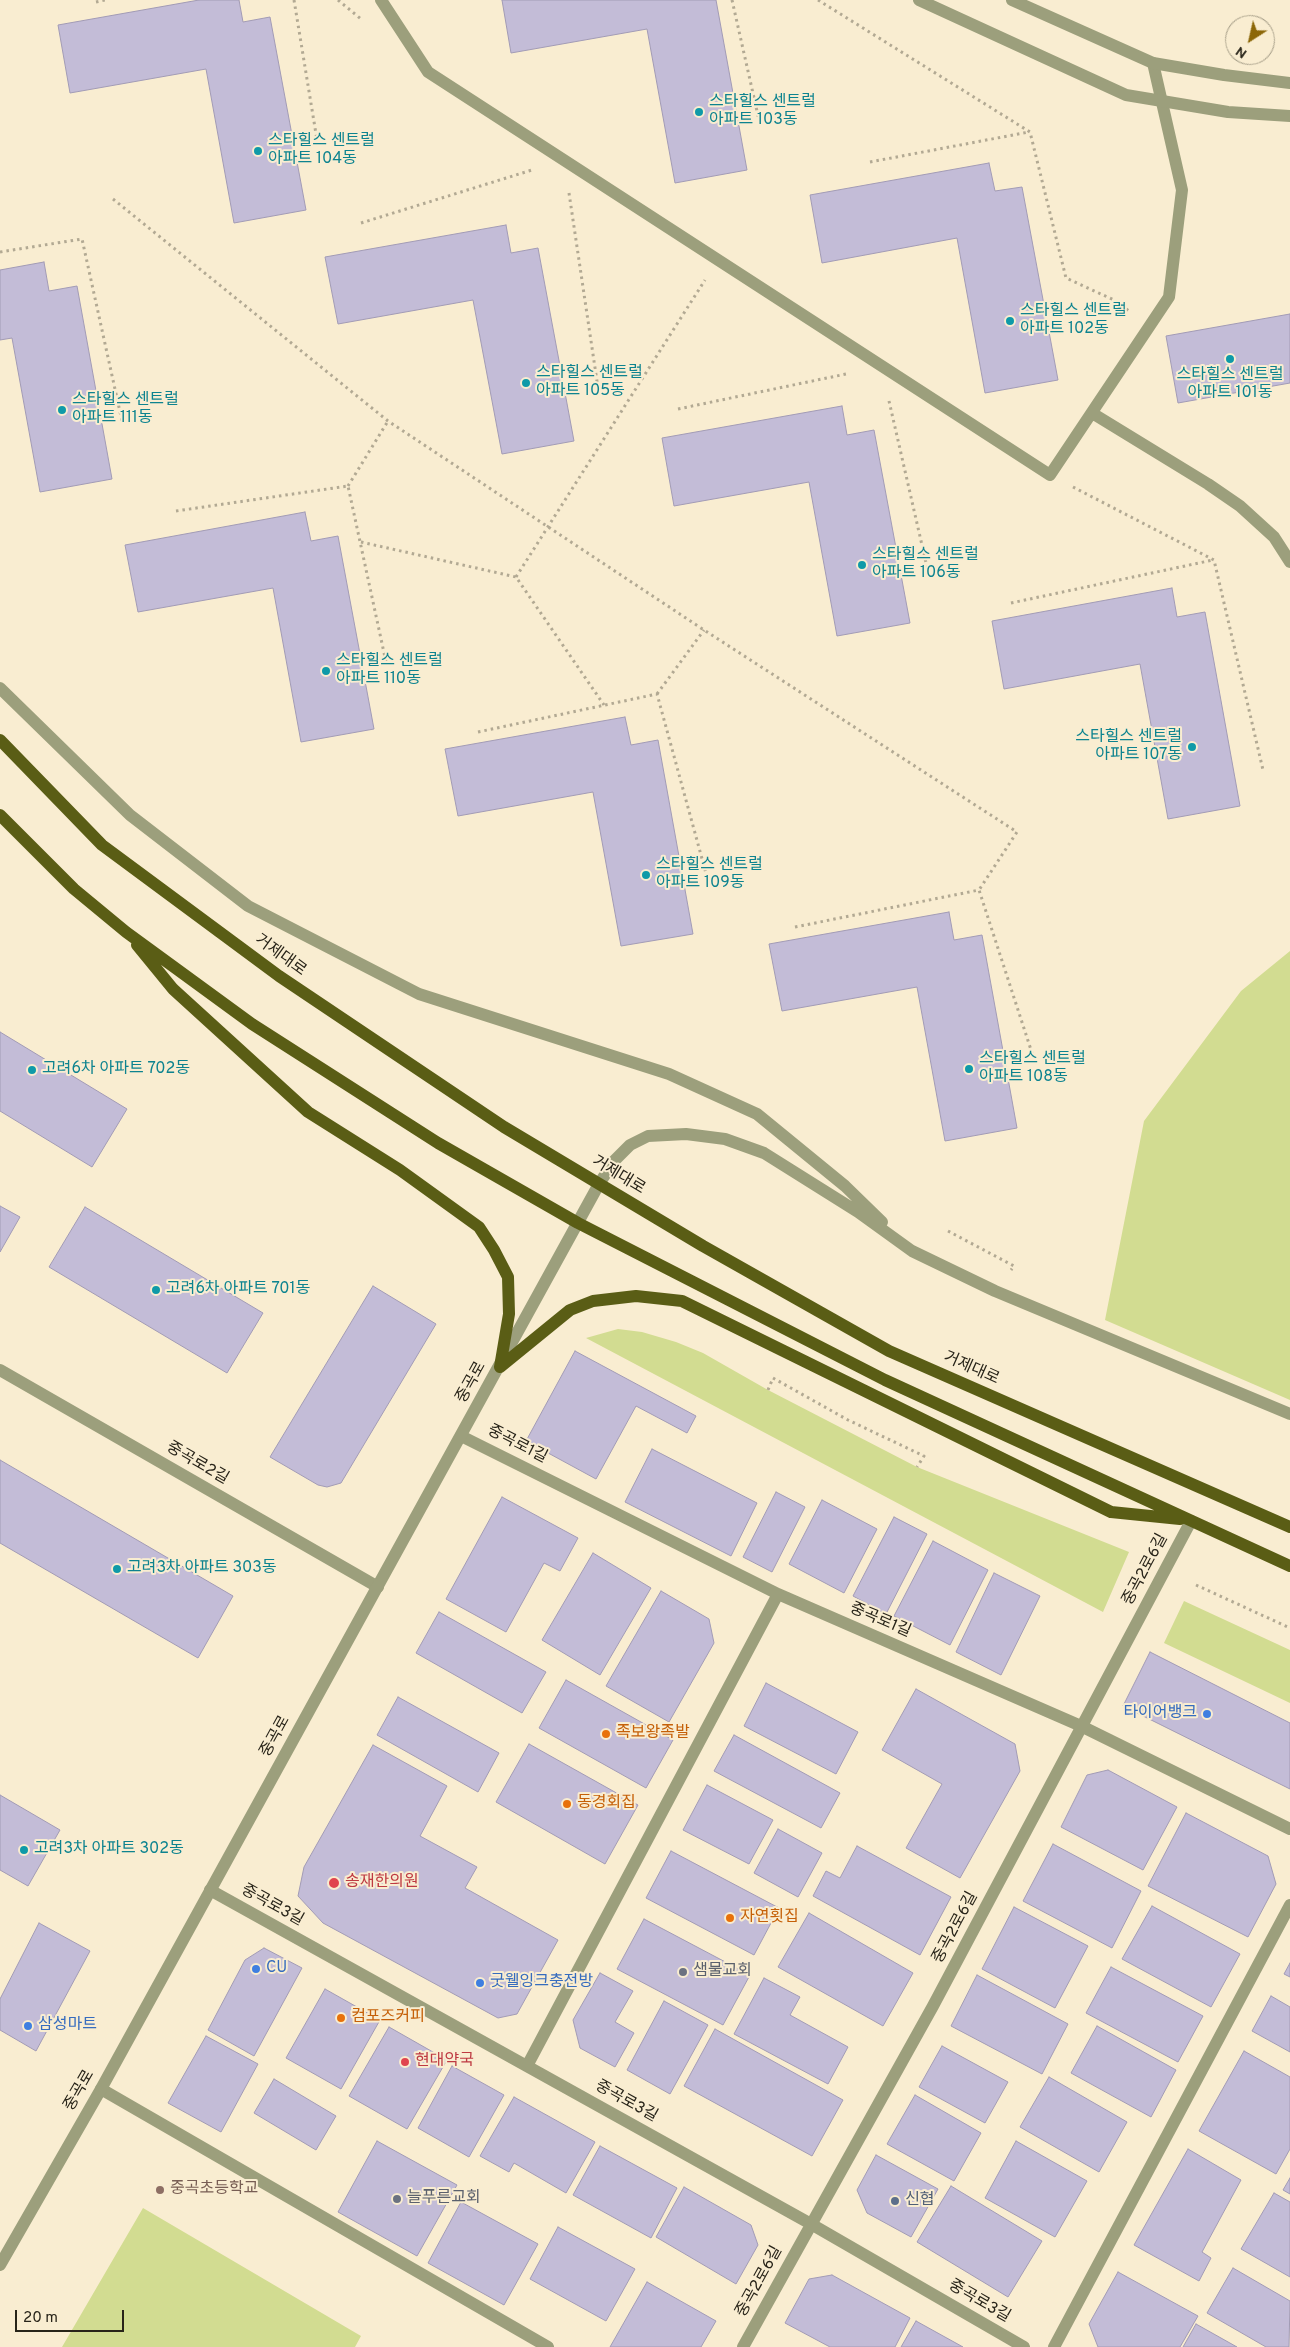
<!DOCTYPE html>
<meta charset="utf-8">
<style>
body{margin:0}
#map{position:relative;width:1290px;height:2347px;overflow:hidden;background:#f9edd1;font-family:Overpass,sans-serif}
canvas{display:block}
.north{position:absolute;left:1225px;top:15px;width:50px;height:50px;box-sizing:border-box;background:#f9edd1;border:1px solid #a59d87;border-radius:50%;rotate:215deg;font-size:14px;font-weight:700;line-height:20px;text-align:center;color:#282419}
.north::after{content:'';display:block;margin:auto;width:18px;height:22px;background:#8c6708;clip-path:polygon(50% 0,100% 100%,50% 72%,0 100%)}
.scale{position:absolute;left:15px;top:2310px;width:109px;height:22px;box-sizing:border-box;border:2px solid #282419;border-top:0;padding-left:6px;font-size:15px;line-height:18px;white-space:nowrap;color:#282419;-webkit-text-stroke:4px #f9edd1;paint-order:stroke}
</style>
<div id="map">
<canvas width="1290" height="2347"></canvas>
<div class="north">N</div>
<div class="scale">20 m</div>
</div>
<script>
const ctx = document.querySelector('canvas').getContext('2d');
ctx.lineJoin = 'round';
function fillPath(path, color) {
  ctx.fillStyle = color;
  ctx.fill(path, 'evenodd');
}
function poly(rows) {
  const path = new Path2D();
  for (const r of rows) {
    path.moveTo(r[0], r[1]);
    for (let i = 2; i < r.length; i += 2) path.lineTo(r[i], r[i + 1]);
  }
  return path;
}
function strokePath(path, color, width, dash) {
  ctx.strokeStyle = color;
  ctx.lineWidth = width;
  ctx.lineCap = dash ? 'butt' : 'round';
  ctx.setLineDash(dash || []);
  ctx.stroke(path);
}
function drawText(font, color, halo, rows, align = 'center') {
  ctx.font = font + ' Overpass,"Noto Sans KR",sans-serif';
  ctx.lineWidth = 4;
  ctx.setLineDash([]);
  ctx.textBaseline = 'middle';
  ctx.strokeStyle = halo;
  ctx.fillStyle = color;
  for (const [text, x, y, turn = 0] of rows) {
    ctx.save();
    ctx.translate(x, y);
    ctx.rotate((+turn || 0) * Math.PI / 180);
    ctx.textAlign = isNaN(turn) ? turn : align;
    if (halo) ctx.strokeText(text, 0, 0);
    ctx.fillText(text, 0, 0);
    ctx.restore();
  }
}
fillPath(poly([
 [1290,951,1290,1400,1105,1320,1144,1121,1241,991],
 [618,1329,642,1332,676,1342,703,1353,768,1390,917,1467,1129,1552,1103,1612,586,1338],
 [1184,1601,1290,1650,1290,1703,1164,1643],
 [143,2208,361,2336,355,2347,62,2347]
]), '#d2dc91');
const building = poly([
 [199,0,239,0,243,22,270,17,306,210,234,223,206,69,70,93,58,25,199,0],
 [502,0,716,0,747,170,675,183,647,29,511,53,502,0],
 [989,163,995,191,1022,187,1058,380,985,393,957,238,822,263,810,195,989,163],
 [506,225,511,253,538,248,574,441,502,454,473,300,338,324,325,257,506,225],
 [44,262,49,291,77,286,112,479,40,492,12,338,0,340,0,270,44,262],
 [1290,314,1290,383,1178,403,1166,336,1290,314],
 [842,406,847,435,874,430,910,623,837,636,809,482,674,506,662,438,842,406],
 [305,512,311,541,338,536,374,729,301,742,273,588,138,612,125,545,305,512],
 [1172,588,1177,617,1205,612,1240,806,1168,819,1140,664,1004,689,992,621,1172,588],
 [625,717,631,745,658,740,693,934,621,946,593,792,458,816,445,749,625,717],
 [949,912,954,940,982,935,1017,1128,945,1141,917,987,782,1011,769,944,949,912],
 [0,1032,127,1109,92,1167,0,1111,0,1032],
 [0,1206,20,1217,0,1252,0,1206],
 [85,1207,263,1313,227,1373,49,1267,85,1207],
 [373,1286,436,1324,341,1483,327,1487,318,1485,270,1457,373,1286],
 [575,1351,696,1416,687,1433,636,1406,596,1479,526,1441,575,1351],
 [652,1449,757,1503,731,1556,625,1502,652,1449],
 [0,1460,233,1596,198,1658,0,1543,0,1460],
 [776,1492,805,1507,772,1572,743,1557,776,1492],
 [502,1497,578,1538,560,1571,544,1563,506,1632,446,1599,502,1497],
 [822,1500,877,1529,844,1593,789,1564,822,1500],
 [894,1517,927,1534,886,1614,853,1596,894,1517],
 [933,1541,988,1570,950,1645,894,1616,933,1541],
 [593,1553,651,1588,600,1675,542,1640,593,1553],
 [994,1573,1040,1596,1001,1675,956,1652,994,1573],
 [661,1591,709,1619,714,1643,669,1722,606,1686,661,1591],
 [439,1612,546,1672,522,1713,416,1653,439,1612],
 [1150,1652,1290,1723,1290,1789,1123,1706,1150,1652],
 [566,1680,673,1740,646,1788,539,1728,566,1680],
 [766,1683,858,1732,836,1774,744,1726,766,1683],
 [916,1689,1015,1744,1020,1771,960,1878,906,1848,942,1784,882,1750,916,1689],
 [398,1697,499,1753,478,1792,377,1735,398,1697],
 [734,1735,840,1793,821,1828,714,1771,734,1735],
 [529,1744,638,1805,605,1864,496,1802,529,1744],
 [373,1745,447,1786,420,1836,477,1867,465,1888,558,1940,517,2014,498,2018,323,1923,298,1896,304,1867,373,1745],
 [1108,1770,1177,1807,1143,1870,1061,1827,1087,1775,1108,1770],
 [707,1785,773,1820,749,1864,683,1830,707,1785],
 [0,1795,60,1830,28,1886,0,1870,0,1795],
 [1186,1813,1268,1856,1276,1884,1248,1937,1148,1886,1186,1813],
 [778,1829,822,1853,798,1897,754,1873,778,1829],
 [1053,1844,1141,1891,1112,1948,1023,1901,1053,1844],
 [857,1846,951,1897,920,1955,813,1896,826,1871,840,1878,857,1846],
 [671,1851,779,1908,754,1955,646,1898,671,1851],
 [1152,1906,1240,1954,1211,2007,1122,1959,1152,1906],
 [1014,1907,1088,1946,1055,2008,982,1969,1014,1907],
 [809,1913,913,1973,883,2026,778,1967,809,1913],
 [644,1919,750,1975,723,2025,617,1969,644,1919],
 [39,1923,90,1951,36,2051,0,2030,0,1999,39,1923],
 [264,1948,302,1968,254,2056,208,2030,245,1960,264,1948],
 [1290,1963,1290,1977,1284,1974,1290,1963],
 [1111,1967,1203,2016,1178,2062,1086,2013,1111,1967],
 [600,1973,633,1991,615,2022,634,2033,615,2067,580,2048,573,2020,600,1973],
 [977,1975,1068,2024,1042,2074,951,2026,977,1975],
 [764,1978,800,1997,790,2015,848,2047,828,2084,734,2034,764,1978],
 [325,1989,380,2020,341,2089,286,2058,325,1989],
 [1271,1996,1290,2007,1290,2052,1252,2031,1271,1996],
 [664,2001,708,2025,670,2094,627,2070,664,2001],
 [1097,2026,1176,2070,1151,2117,1071,2073,1097,2026],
 [389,2027,447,2060,407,2129,349,2096,389,2027],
 [715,2029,843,2100,812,2156,684,2086,715,2029],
 [206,2036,258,2064,221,2132,168,2103,206,2036],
 [942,2046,1008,2082,985,2123,919,2087,942,2046],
 [1244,2051,1290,2077,1290,2149,1276,2174,1199,2131,1244,2051],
 [452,2066,504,2095,469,2157,418,2128,452,2066],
 [1049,2077,1127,2122,1099,2172,1020,2127,1049,2077],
 [274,2079,336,2116,316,2150,254,2113,274,2079],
 [915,2095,981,2133,954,2181,887,2144,915,2095],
 [514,2097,595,2142,566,2193,514,2163,509,2172,480,2156,514,2097],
 [377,2141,457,2185,417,2256,338,2212,377,2141],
 [1016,2141,1087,2181,1055,2237,985,2198,1016,2141],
 [600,2146,677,2188,651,2238,573,2195,600,2146],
 [1188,2149,1241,2180,1202,2252,1211,2258,1199,2281,1134,2245,1188,2149],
 [876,2155,938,2189,911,2237,867,2213,857,2190,876,2155],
 [1290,2178,1290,2194,1283,2190,1290,2178],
 [951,2186,1042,2241,1008,2297,917,2242,951,2186],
 [684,2187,751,2225,758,2245,736,2284,656,2237,684,2187],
 [1274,2193,1290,2202,1290,2277,1241,2249,1274,2193],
 [461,2202,538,2244,504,2305,428,2263,461,2202],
 [558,2227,635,2269,606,2321,530,2279,558,2227],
 [1233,2268,1290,2301,1289,2347,1266,2347,1207,2313,1233,2268],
 [1118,2272,1198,2316,1180,2347,1098,2347,1089,2324,1118,2272],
 [832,2275,910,2318,895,2347,830,2347,785,2323,809,2279,832,2275],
 [647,2282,716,2321,701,2347,610,2347,647,2282],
 [916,2321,963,2347,901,2347,916,2321],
 [1196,2324,1237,2347,1183,2347,1196,2324]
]);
fillPath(building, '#c3bcd7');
strokePath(building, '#a29bb5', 1);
strokePath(poly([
 [294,0,317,140],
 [338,0,361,19],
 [732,0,759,120],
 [818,0,1030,132,1066,278,1114,300,1129,311],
 [96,2,105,0],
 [870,162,1029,132],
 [569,193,598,388],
 [113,199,388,421,704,630,1017,832,979,890],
 [361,223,532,170],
 [0,252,82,239,122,421],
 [889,401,927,567],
 [678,409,846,374],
 [348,486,388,421],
 [1073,487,1214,560,1263,770],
 [176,511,348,486,386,662],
 [361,542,516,577,604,705],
 [516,577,705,280],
 [1011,603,1213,560],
 [657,694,704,630],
 [478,732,657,694,707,877],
 [795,927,979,890,1032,1053],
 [948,1231,1014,1266,1011,1270],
 [768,1390,773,1378,848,1420,924,1456,917,1467],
 [1196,1585,1290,1628]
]), '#b2a993', 3, [2.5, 4]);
strokePath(poly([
 [381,0,428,72,1050,475,1169,297,1182,190,1153,63],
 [1092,413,1208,484,1240,506,1274,537,1290,562],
 [0,1370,378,1587],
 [461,1436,778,1594,1081,1726,1290,1829],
 [210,1890,811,2224,1024,2347],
 [527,2066,778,1594],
 [101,2089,548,2347],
 [743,2347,933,2006,1191,1521],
 [1054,2347,1290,1905]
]), '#9c9f7c', 12);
strokePath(poly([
 [919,0,1126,95,1228,112,1290,116],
 [1012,0,1153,63,1224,75,1290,83],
 [0,688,130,815,248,906,419,994,669,1074,757,1114,845,1186,882,1222],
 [0,2265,101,2089,599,1184,614,1161,630,1145,648,1136,686,1134,725,1139,764,1153,858,1212,912,1251,995,1291,1290,1414]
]), '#9c9f7c', 12);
strokePath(poly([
 [0,740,102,845,279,976,504,1127,703,1246,889,1351,1290,1527],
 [0,815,74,889,126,932,252,1024,438,1143,578,1223,885,1380,1290,1566],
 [137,945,173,989,308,1112,400,1170,479,1227,494,1250,508,1277,509,1314,500,1367],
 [500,1367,570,1310,593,1301,636,1296,682,1301,1111,1512,1180,1519]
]), '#5a5d15', 12);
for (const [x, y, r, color] of [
 [699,112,5,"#0f9aa8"],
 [258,151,5,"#0f9aa8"],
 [1010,321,5,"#0f9aa8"],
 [1230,359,5,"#0f9aa8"],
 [526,383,5,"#0f9aa8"],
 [62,410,5,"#0f9aa8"],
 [862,565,5,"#0f9aa8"],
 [326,671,5,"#0f9aa8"],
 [1192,747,5,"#0f9aa8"],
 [646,875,5,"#0f9aa8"],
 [969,1069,5,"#0f9aa8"],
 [32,1070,5,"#0f9aa8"],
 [156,1290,5,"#0f9aa8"],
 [117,1569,5,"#0f9aa8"],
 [1207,1714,5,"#3f7fe0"],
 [606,1734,5,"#e8710a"],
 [567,1804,5,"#e8710a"],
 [24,1850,5,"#0f9aa8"],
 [334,1883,6,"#e0444e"],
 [730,1918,5,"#e8710a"],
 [256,1969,5,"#3f7fe0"],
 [683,1972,5,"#6b7280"],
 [480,1983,5,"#3f7fe0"],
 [341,2018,5,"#e8710a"],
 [28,2026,5,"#3f7fe0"],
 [405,2062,5,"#e0444e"],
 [160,2190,5,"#8d6e63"],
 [397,2199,5,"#6b7280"],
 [895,2201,5,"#5c6f8a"]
]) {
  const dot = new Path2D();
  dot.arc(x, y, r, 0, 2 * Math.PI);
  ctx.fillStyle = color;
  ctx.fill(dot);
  strokePath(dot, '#f9edd1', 2);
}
drawText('16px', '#0d838f', '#f9edd1', [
 ["스타힐스 센트럴",709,103],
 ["아파트 103동",709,121],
 ["스타힐스 센트럴",268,142],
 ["아파트 104동",268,160],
 ["스타힐스 센트럴",1020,312],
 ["아파트 102동",1020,330],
 ["스타힐스 센트럴",536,374],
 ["아파트 105동",536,392],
 ["스타힐스 센트럴",1230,376,"center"],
 ["아파트 101동",1230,394,"center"],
 ["스타힐스 센트럴",72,401],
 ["아파트 111동",72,419],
 ["스타힐스 센트럴",872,556],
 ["아파트 106동",872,574],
 ["스타힐스 센트럴",336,662],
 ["아파트 110동",336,680],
 ["스타힐스 센트럴",1182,738,"right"],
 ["아파트 107동",1182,756,"right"],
 ["스타힐스 센트럴",656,866],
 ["아파트 109동",656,884],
 ["스타힐스 센트럴",979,1060],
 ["아파트 108동",979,1078],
 ["고려6차 아파트 702동",42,1070],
 ["고려6차 아파트 701동",166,1290],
 ["고려3차 아파트 303동",127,1569],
 ["고려3차 아파트 302동",34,1850]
], 'left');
drawText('16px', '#282419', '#f9edd1', [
 ["거제대로",280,956,36],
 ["거제대로",618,1176,31],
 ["거제대로",971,1369,24],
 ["중곡로",472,1383,-61],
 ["중곡로1길",517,1445,27],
 ["중곡로2길",197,1464,30],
 ["중곡2로6길",1146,1570,-62],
 ["중곡로1길",880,1621,23],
 ["중곡로",276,1737,-61],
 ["중곡로3길",272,1906,29],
 ["중곡2로6길",956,1928,-62],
 ["중곡로",80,2091,-60],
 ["중곡로3길",626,2102,29],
 ["중곡2로6길",760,2282,-61],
 ["중곡로3길",979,2302,30]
]);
drawText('16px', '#366cbe', '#f9edd1', [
 ["타이어뱅크",1197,1714,"right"],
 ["CU",266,1969],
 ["굿웰잉크충전방",490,1983],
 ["삼성마트",38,2026]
], 'left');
drawText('16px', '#c56008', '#f9edd1', [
 ["족보왕족발",616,1734],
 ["동경회집",577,1804],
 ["자연횟집",740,1918],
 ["컴포즈커피",351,2018]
], 'left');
drawText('16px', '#be3a42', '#f9edd1', [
 ["송재한의원",345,1883],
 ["현대약국",415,2062]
], 'left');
drawText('16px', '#5b616d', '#f9edd1', [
 ["샘물교회",693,1972],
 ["늘푸른교회",407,2199]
], 'left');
drawText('16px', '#785e54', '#f9edd1', [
 ["중곡초등학교",170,2190]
], 'left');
drawText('16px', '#4e5e75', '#f9edd1', [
 ["신협",905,2201]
], 'left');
</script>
